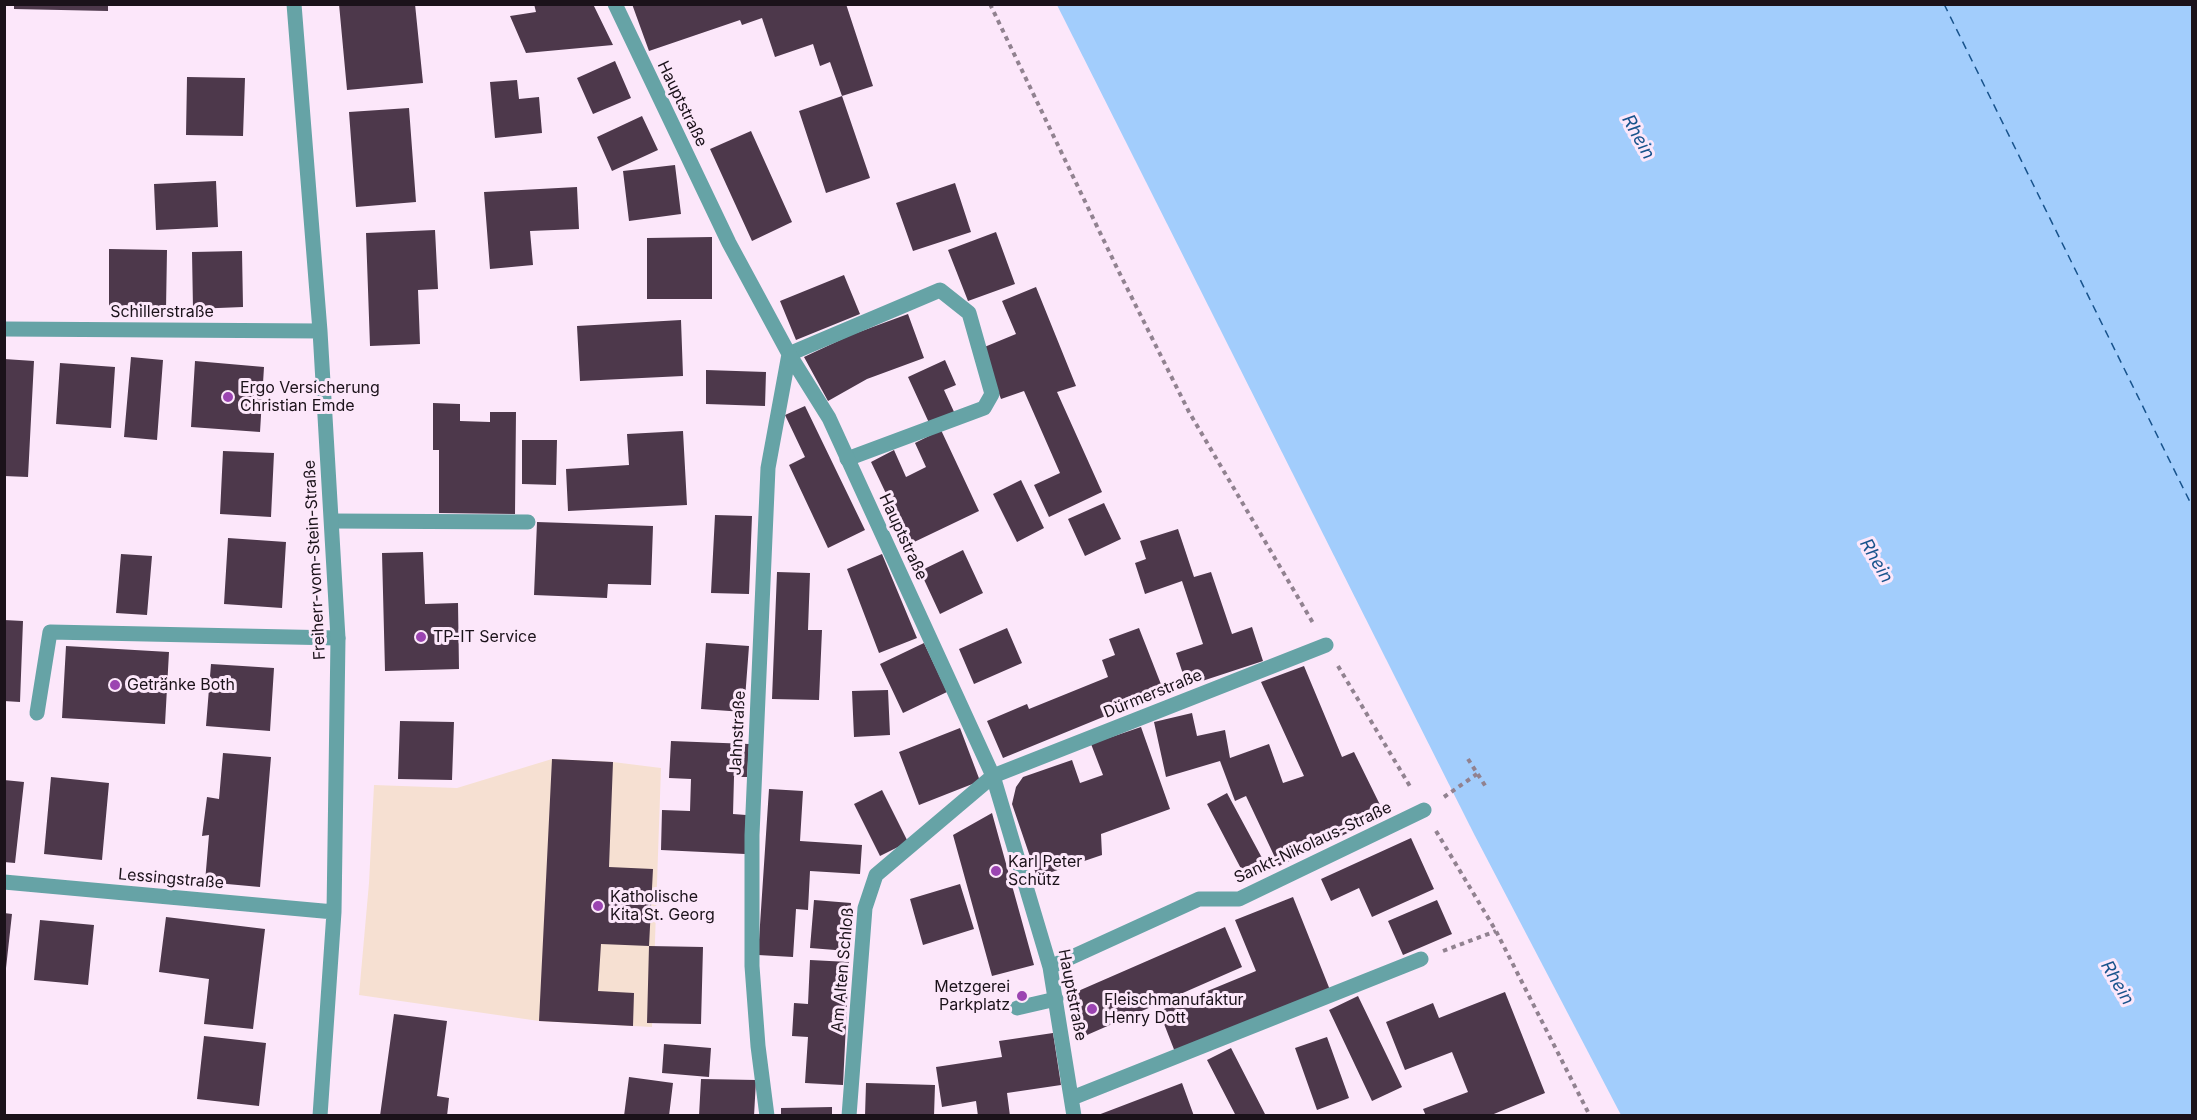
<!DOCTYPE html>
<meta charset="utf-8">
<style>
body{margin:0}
#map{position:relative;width:2197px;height:1120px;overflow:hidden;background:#fce7fa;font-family:Inter,sans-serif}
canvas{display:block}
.frame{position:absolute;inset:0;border:6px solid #1b121a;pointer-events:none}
</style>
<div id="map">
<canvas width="2197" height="1120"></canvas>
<div class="frame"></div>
</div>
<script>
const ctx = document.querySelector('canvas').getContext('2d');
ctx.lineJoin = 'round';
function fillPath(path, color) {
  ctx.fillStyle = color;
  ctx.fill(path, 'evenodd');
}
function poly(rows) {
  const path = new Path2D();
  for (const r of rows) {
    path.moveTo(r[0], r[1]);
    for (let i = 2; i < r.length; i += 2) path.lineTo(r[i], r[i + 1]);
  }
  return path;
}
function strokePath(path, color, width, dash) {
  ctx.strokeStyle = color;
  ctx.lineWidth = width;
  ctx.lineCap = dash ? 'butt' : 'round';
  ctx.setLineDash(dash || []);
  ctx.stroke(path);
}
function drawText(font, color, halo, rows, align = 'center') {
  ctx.font = font + ' Inter,sans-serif';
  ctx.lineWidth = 6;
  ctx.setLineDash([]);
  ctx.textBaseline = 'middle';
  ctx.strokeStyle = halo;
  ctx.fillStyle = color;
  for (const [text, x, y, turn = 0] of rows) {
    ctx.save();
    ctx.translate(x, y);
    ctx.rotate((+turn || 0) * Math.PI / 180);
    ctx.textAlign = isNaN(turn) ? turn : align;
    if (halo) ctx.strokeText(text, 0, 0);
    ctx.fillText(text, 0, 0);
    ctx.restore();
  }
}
fillPath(poly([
 [552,759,613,762,661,768,652,1027,539,1021,359,995,369,883,374,785,457,788]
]), '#f6e0d2');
fillPath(poly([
 [1057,5,2192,5,2192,1115,1621,1115,1474,834]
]), '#a2cdfc');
strokePath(poly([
 [1944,4,2192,506]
]), '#18538c', 1.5, [8, 6]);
fillPath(poly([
 [14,4,108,4,108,11,14,9],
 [339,4,415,4,423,83,347,90],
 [534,4,593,4,613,45,526,53,510,16,536,12],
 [632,4,846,4,873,86,842,96,830,62,820,66,813,44,775,57,762,18,742,25,740,20,649,51],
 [615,61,631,98,593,114,577,78],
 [187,77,245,78,243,136,186,135],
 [517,80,519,99,539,97,542,133,495,138,490,82],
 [842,96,870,178,826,193,799,111],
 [409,108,416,202,356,207,349,112],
 [642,116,658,150,612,171,597,137],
 [751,131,792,222,752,241,710,149],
 [675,165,681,214,629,221,623,171],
 [216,181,218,227,156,230,154,184],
 [955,183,971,232,913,251,896,203],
 [577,187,579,229,530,231,533,265,490,269,484,192],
 [435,230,438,289,418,290,420,344,370,346,366,233],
 [996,232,1015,284,968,301,948,250],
 [712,237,712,299,647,299,647,238],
 [109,249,167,250,166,309,109,309],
 [242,251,243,307,193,309,192,252],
 [844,275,860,314,796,340,780,301],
 [1036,287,1076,386,1057,392,1102,492,1049,517,1034,485,1060,473,1024,391,1001,399,982,348,1016,334,1002,301],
 [908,314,924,358,867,379,828,401,804,357,851,335],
 [681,320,683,376,580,381,577,326],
 [131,357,163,360,157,440,124,437],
 [4,359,34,361,28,477,4,476],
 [945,360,956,385,944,390,955,414,930,425,908,377],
 [195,361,264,367,260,432,191,427],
 [60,363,115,367,111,428,56,424],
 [706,370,766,372,765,406,706,404],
 [433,403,460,404,460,421,490,422,490,412,516,412,515,514,439,513,439,450,433,450],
 [805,406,865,530,828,548,789,465,805,457,785,415],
 [941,430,979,511,910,544,871,462,894,450,906,477,926,467,915,443],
 [683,431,687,505,568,511,566,469,629,465,627,434],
 [522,440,557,440,556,485,522,484],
 [223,451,274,453,271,517,220,514],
 [1021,480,1044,528,1017,542,993,494],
 [1104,503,1121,539,1085,556,1068,519],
 [715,515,752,516,749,594,711,593],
 [537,522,653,526,651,585,608,584,607,598,534,595],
 [1178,529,1194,577,1211,572,1232,634,1252,627,1263,661,1187,686,1176,653,1203,644,1182,581,1145,594,1135,563,1146,559,1140,541],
 [228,538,286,542,282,608,224,604],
 [963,550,983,593,940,614,920,571],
 [423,552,425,604,458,603,459,669,385,671,382,553],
 [121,554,152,556,147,615,116,613],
 [882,554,917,638,879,653,847,569],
 [777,572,810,573,808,630,822,630,819,700,772,699],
 [4,620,23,621,20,702,4,701],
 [1007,628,1022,663,974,684,959,649],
 [1139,628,1164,692,1003,758,987,721,1027,704,1029,709,1108,677,1102,660,1115,655,1109,639],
 [706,643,749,646,744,712,701,709],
 [924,643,947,692,903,713,880,664],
 [66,646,169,652,165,724,62,718],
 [211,664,274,668,270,731,206,726],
 [1304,666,1342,757,1354,752,1385,815,1279,866,1246,796,1235,801,1220,761,1166,777,1154,722,1192,713,1197,736,1225,730,1230,758,1269,744,1283,783,1304,776,1261,682],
 [888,690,890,735,854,737,852,691],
 [400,721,454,722,452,780,398,779],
 [1141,727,1170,809,1101,834,1102,855,1037,877,1012,804,1016,787,1023,777,1072,760,1080,783,1103,775,1091,744],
 [960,728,980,781,919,805,899,752],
 [671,741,749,744,747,777,734,777,733,814,746,815,745,854,661,850,662,810,690,811,691,779,669,778],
 [223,753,271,757,260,887,205,882,209,835,202,836,207,797,219,799],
 [552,759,613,762,609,867,653,869,649,946,601,944,598,991,634,993,633,1026,539,1021],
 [51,777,109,783,102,860,44,854],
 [4,780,24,782,15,863,4,862],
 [769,789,803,791,800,841,862,845,860,874,810,871,808,910,796,909,793,957,758,955],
 [882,790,908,842,880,856,854,804],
 [1227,793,1268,869,1247,880,1207,804],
 [992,813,1034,965,992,976,953,835],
 [1411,838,1434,889,1372,917,1359,888,1331,901,1321,879],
 [960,884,974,929,923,945,910,899],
 [1293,897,1330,990,1175,1052,1159,1011,1256,971,1235,920],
 [814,900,851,903,848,951,810,948],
 [1437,900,1452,934,1403,955,1388,921],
 [4,913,12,914,6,968,4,968],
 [166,917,265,929,253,1029,204,1024,209,979,159,972],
 [40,920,94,925,88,985,34,980],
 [1225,927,1242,967,1087,1035,1069,995],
 [649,946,703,947,701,1024,647,1023],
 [810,960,849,962,843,1085,805,1083,808,1037,792,1036,794,1003,808,1004],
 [1505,992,1545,1093,1489,1116,1426,1116,1423,1109,1468,1092,1452,1052,1405,1070,1386,1022,1433,1003,1439,1018],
 [1358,996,1402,1087,1372,1101,1329,1010],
 [394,1014,447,1021,437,1096,449,1098,447,1116,380,1116],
 [1053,1033,1061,1085,1007,1093,1010,1116,978,1116,976,1101,942,1107,936,1067,1002,1057,999,1041],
 [204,1036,266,1043,259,1106,197,1099],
 [1327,1037,1349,1098,1317,1110,1295,1048],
 [664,1044,711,1048,709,1077,662,1073],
 [1231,1048,1249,1083,1266,1116,1236,1116,1207,1060],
 [629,1077,673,1083,669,1116,624,1116],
 [701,1079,756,1080,754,1116,699,1116],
 [866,1083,935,1085,934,1116,865,1116],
 [1182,1083,1194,1116,1098,1116,1098,1115],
 [832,1107,832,1116,781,1116,781,1108]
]), '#4d384b');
strokePath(poly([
 [990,4,1118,270,1189,412,1313,623],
 [1338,666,1411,788],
 [1468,759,1486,787],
 [1444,797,1477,774],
 [1436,831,1496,931,1590,1116],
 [1443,951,1496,931]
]), '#918290', 4, [4.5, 4.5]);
strokePath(poly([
 [789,354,940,290,969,313,992,394,984,408,847,459],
 [332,521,528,522],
 [37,713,50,632,338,638],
 [1017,1008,1056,999]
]), '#66a3a6', 15);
strokePath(poly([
 [294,4,320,331,338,638,334,912,320,1116],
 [615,4,729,243,789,354,829,418,993,776,1050,967,1074,1116],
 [4,329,320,331],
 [4,882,334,912],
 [1050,967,1199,899,1239,899,1424,810],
 [1072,1098,1421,959],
 [767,1116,758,1046,752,966,752,835,768,468,789,354],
 [849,1116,865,908,876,875,993,776,1326,645]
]), '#66a3a6', 15);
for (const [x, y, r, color] of [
 [228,397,6,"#9b44b1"],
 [421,637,6,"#9b44b1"],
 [115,685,6,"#9b44b1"],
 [996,871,6,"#9b44b1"],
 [598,906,6,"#9b44b1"],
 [1022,996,6,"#9b44b1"],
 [1092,1009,6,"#9b44b1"]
]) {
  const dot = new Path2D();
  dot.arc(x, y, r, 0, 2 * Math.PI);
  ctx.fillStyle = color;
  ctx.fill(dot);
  strokePath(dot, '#fce7fa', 2);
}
drawText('16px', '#1b121a', '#fce7fa', [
 ["Hauptstraße",682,104,64],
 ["Schillerstraße",162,312],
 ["Hauptstraße",903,537,65],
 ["Freiherr-vom-Stein-Straße",315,560,-93],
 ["Dürmerstraße",1153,694,-22],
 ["Jahnstraße",738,733,-87],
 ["Sankt-Nikolaus-Straße",1313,843,-25],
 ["Lessingstraße",171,879,5],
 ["Am Alten Schloß",843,970,-85],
 ["Hauptstraße",1072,995,79]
]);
drawText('16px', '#1b121a', '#fce7fa', [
 ["Ergo Versicherung",240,388],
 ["Christian Emde",240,406],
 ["TP-IT Service",433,637],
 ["Getränke Both",127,685],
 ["Karl Peter",1008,862],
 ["Schütz",1008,880],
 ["Katholische",610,897],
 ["Kita St. Georg",610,915],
 ["Metzgerei",1010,987,"right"],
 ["Parkplatz",1010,1005,"right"],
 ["Fleischmanufaktur",1104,1000],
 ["Henry Dott",1104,1018]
], 'left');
drawText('italic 18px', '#18538c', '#fce7fa', [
 ["Rhein",1638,137,61],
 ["Rhein",1876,561,60],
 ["Rhein",2117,983,60]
]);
</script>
